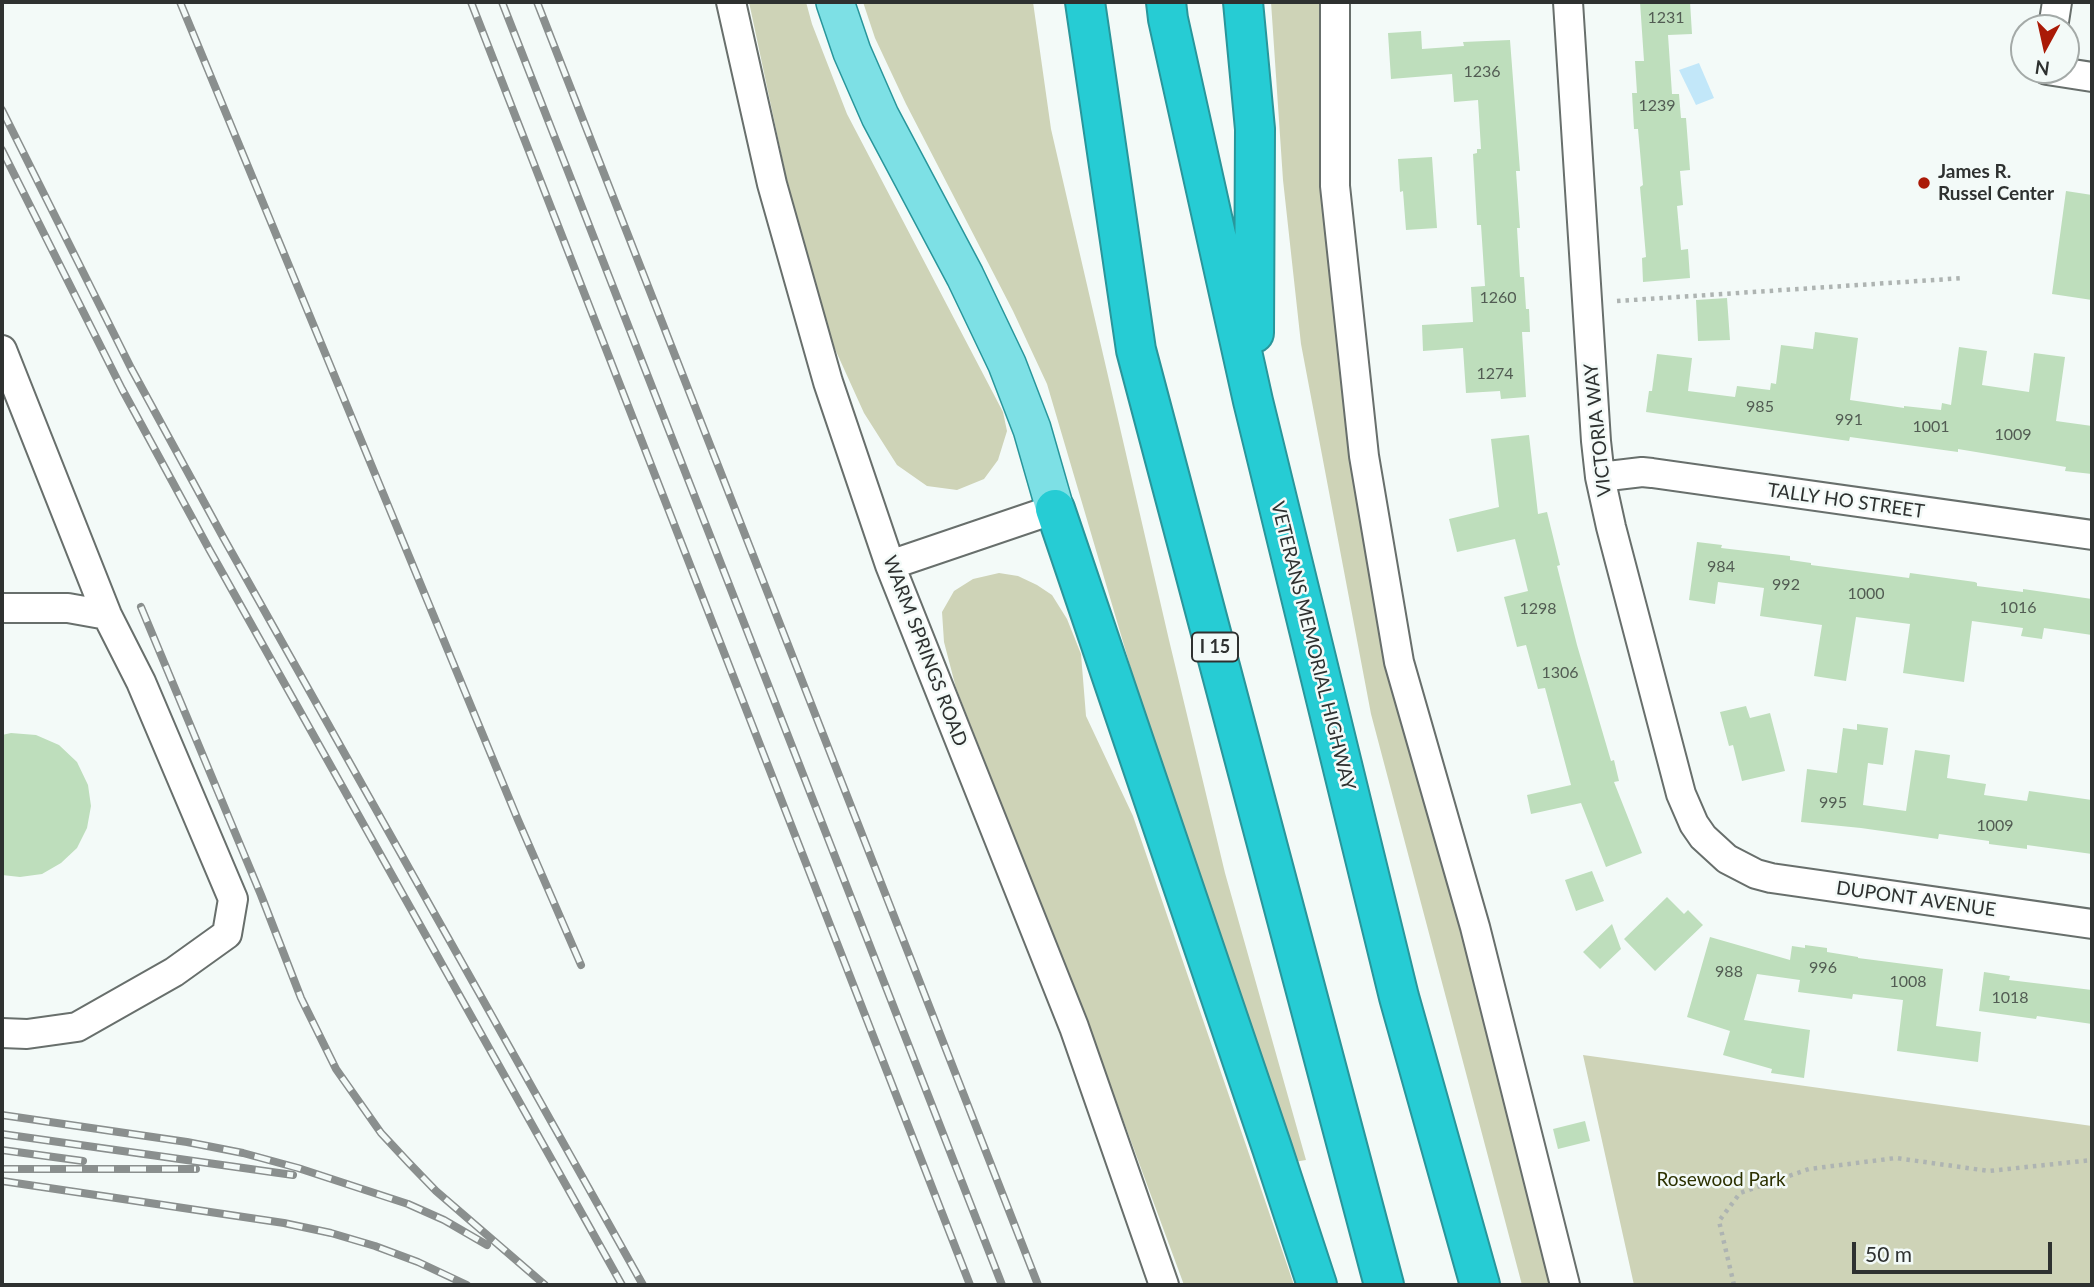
<!DOCTYPE html>
<style>
body{margin:0}
#map{position:relative;width:2094px;height:1287px;overflow:hidden;background:#f3faf8;font-family:Lato,sans-serif}
canvas{display:block}
.frame{position:absolute;inset:0;border:4px solid #2e3130;pointer-events:none}
.north{position:absolute;left:2010px;top:14px;width:70px;height:70px;box-sizing:border-box;background:#f3faf8;border:2px solid #a4aaa8;border-radius:50%;rotate:188deg;font-size:19px;font-weight:700;line-height:28px;text-align:center;color:#2e3130}
.north::after{content:'';display:block;margin:auto;width:24px;height:32px;background:#aa1a07;clip-path:polygon(50% 0,100% 100%,50% 72%,0 100%)}
.scale{position:absolute;left:1852px;top:1242px;width:200px;height:32px;box-sizing:border-box;border:4px solid #2e3130;border-top:0;padding-left:9px;font-size:21px;line-height:24px;white-space:nowrap;color:#2e3130;-webkit-text-stroke:5px #f3faf8;paint-order:stroke}
</style>
<div id="map">
<canvas width="2094" height="1287"></canvas>
<div class="frame"></div>
<div class="north">N</div>
<div class="scale">50 m</div>
</div>
<script>
const ctx = document.querySelector('canvas').getContext('2d');
ctx.lineJoin = 'round';
function fillPath(path, color) {
  ctx.fillStyle = color;
  ctx.fill(path, 'evenodd');
}
function poly(rows) {
  const path = new Path2D();
  for (const r of rows) {
    path.moveTo(r[0], r[1]);
    for (let i = 2; i < r.length; i += 2) path.lineTo(r[i], r[i + 1]);
  }
  return path;
}
function strokePath(path, color, width, dash) {
  ctx.strokeStyle = color;
  ctx.lineWidth = width;
  ctx.lineCap = dash ? 'butt' : 'round';
  ctx.setLineDash(dash || []);
  ctx.stroke(path);
}
function drawText(font, color, halo, rows, align = 'center') {
  ctx.font = font + ' Lato,sans-serif';
  ctx.lineWidth = 5;
  ctx.setLineDash([]);
  ctx.textBaseline = 'middle';
  ctx.strokeStyle = halo;
  ctx.fillStyle = color;
  for (const [text, x, y, turn = 0] of rows) {
    ctx.save();
    ctx.translate(x, y);
    ctx.rotate((+turn || 0) * Math.PI / 180);
    ctx.textAlign = isNaN(turn) ? turn : align;
    if (halo) ctx.strokeText(text, 0, 0);
    ctx.fillText(text, 0, 0);
    ctx.restore();
  }
}
fillPath(poly([
 [749,2,806,2,812,24,847,114,1003,412,1007,431,998,460,984,479,957,490,927,486,897,465,864,413,830,338,787,181],
 [863,2,1033,2,1051,129,1169,640,1225,873,1306,1160,1288,1163,1162,774,1047,384,1013,311,906,104,875,38],
 [1271,2,1326,2,1325,118,1421,783,1554,1285,1522,1285,1371,714,1301,344,1283,180],
 [999,573,1018,576,1037,585,1052,595,1067,619,1081,654,1086,716,1133,816,1294,1285,1184,1285,1079,1000,956,688,944,642,942,612,954,591,973,579],
 [1583,1055,2092,1126,2092,1285,1634,1285]
]), '#ced3b7');
fillPath(poly([
 [1699,63,1714,98,1696,105,1679,70]
]), '#c2e7f9');
fillPath(poly([
 [1640,2,1690,2,1692,34,1668,35,1672,94,1679,94,1681,118,1686,118,1690,170,1680,171,1683,205,1677,206,1681,250,1688,249,1690,278,1643,282,1642,258,1646,257,1640,187,1643,185,1638,129,1634,129,1632,93,1637,93,1635,61,1644,61],
 [1421,31,1422,49,1464,46,1463,42,1510,40,1520,171,1516,171,1520,228,1517,228,1520,277,1524,277,1526,309,1529,309,1530,332,1522,332,1526,397,1501,399,1500,391,1466,393,1463,348,1423,351,1422,325,1473,322,1471,287,1485,286,1481,225,1477,225,1473,154,1477,153,1477,149,1481,149,1478,100,1454,102,1452,74,1391,79,1388,33],
 [1432,157,1437,228,1406,230,1403,191,1400,192,1398,159],
 [2066,191,2092,195,2092,300,2052,294],
 [1727,298,1730,340,1698,341,1696,300],
 [1815,332,1858,338,1850,400,1904,408,1904,406,1941,410,1942,403,1951,405,1959,347,1987,351,1982,385,2029,392,2034,353,2065,357,2056,421,2092,426,2092,474,2065,471,2066,467,1958,449,1958,452,1850,437,1849,441,1646,412,1649,391,1652,391,1657,354,1692,358,1688,391,1735,397,1737,386,1770,390,1771,383,1776,384,1781,345,1813,349],
 [1529,435,1538,514,1547,512,1560,565,1557,566,1577,645,1611,761,1614,760,1619,781,1614,782,1642,853,1606,867,1581,803,1531,814,1527,795,1571,785,1545,688,1538,689,1526,645,1517,647,1504,597,1528,591,1515,539,1457,552,1449,519,1499,507,1491,439],
 [1697,542,1722,545,1721,548,1790,556,1790,560,1811,563,1811,565,1909,578,1910,573,1975,582,1977,583,1977,586,2023,592,2023,589,2092,599,2092,635,2044,628,2042,639,2021,636,2023,628,1972,621,1964,682,1903,673,1910,624,1856,617,1846,681,1814,676,1822,625,1760,616,1764,588,1718,582,1715,604,1689,600],
 [1746,706,1750,718,1770,713,1785,771,1742,781,1733,745,1729,746,1720,712],
 [1857,724,1888,728,1883,765,1868,763,1863,805,1906,811,1915,750,1950,755,1947,778,1986,784,1984,795,2027,801,2029,791,2092,800,2092,854,2027,845,2027,849,1989,844,1989,841,1939,834,1938,839,1861,828,1801,822,1807,769,1837,773,1843,728,1857,730],
 [11,733,36,735,59,745,77,762,88,785,91,806,87,828,77,848,61,863,42,874,20,877,2,875,2,735],
 [1592,871,1604,901,1576,911,1565,880],
 [1667,897,1684,914,1688,910,1703,925,1655,971,1624,939],
 [1612,924,1621,949,1600,969,1583,952],
 [1710,937,1790,960,1792,946,1805,948,1805,945,1827,948,1827,952,1858,957,1858,958,1943,969,1936,1026,1981,1032,1978,1062,1897,1051,1903,1000,1853,994,1852,999,1798,992,1800,980,1757,974,1744,1020,1810,1030,1804,1078,1771,1073,1772,1069,1723,1055,1730,1031,1687,1017],
 [1984,972,2010,976,2009,980,2092,990,2092,1024,2037,1016,2036,1019,1979,1011],
 [1585,1121,1590,1141,1558,1149,1553,1129]
]), '#bedebc');
const minor = poly([
 [731,2,772,184,828,382,890,565,1074,1027,1164,1285],
 [1335,2,1335,186,1364,456,1399,662,1475,927,1565,1285],
 [1568,2,1596,441,1600,477,1611,527,1681,794,1694,824,1703,837,1727,859,1756,874,1771,878,2092,924],
 [2053,28,2057,2],
 [2047,70,2092,77],
 [2,350,107,615,141,682,233,899,227,934,174,972,77,1027,27,1034,2,1033],
 [1600,477,1642,472,1652,473,2092,535],
 [890,565,1055,509],
 [2,608,68,608,107,615]
]);
const major = poly([
 [835,2,852,52,880,116,965,276,1007,364,1032,429,1055,509]
]);
const highway = poly([
 [1085,2,1136,350,1384,1285],
 [1166,2,1168,19,1253,401,1399,997,1480,1285],
 [1243,2,1255,129,1254,333],
 [1055,509,1272,1148,1317,1285]
]);
strokePath(minor, '#686f6c', 32);
strokePath(major, '#29969b', 40);
strokePath(highway, '#29969b', 42);
strokePath(poly([
 [1617,301,1964,278],
 [1734,1285,1719,1221,1740,1193,1809,1169,1896,1158,1989,1171,2092,1160]
]), '#aeb4b2', 4.5, [3.5, 5]);
strokePath(minor, '#fff', 28);
strokePath(major, '#7de0e5', 37);
strokePath(highway, '#26ccd4', 38);
const rail = poly([
 [180,2,518,820,581,965],
 [471,2,970,1285],
 [502,2,1002,1285],
 [537,2,1038,1285],
 [2,110,131,368,223,537,643,1285],
 [2,150,122,389,209,549,622,1285],
 [141,607,261,895,301,998,336,1069,381,1133,408,1162,436,1191,545,1285],
 [2,1115,187,1142,243,1153,298,1168,408,1204,444,1220,487,1245],
 [2,1134,293,1175],
 [2,1150,83,1161],
 [2,1169,196,1169],
 [2,1181,284,1223,331,1233,375,1246,418,1262,467,1285]
]);
strokePath(rail, '#8a8f8e', 8);
strokePath(rail, '#f3faf8', 5, [16]);
for (const [x, y, r, color] of [
 [1924,183,7,"#aa1a07"]
]) {
  const dot = new Path2D();
  dot.arc(x, y, r, 0, 2 * Math.PI);
  ctx.fillStyle = color;
  ctx.fill(dot);
  strokePath(dot, '#f3faf8', 2.5);
}
drawText('16px', '#525c53', null, [
 ["1231",1666,18],
 ["1236",1482,72],
 ["1239",1657,106],
 ["1260",1498,298],
 ["1274",1495,374],
 ["985",1760,407],
 ["991",1849,420],
 ["1001",1931,427],
 ["1009",2013,435],
 ["984",1721,567],
 ["992",1786,585],
 ["1000",1866,594],
 ["1016",2018,608],
 ["1298",1538,609],
 ["1306",1560,673],
 ["995",1833,803],
 ["1009",1995,826],
 ["996",1823,968],
 ["988",1729,972],
 ["1008",1908,982],
 ["1018",2010,998]
]);
for (const [x, y, w] of [
 [1215,647,46]
]) {
  const box = new Path2D();
  box.roundRect(x - w / 2, y - 14.5, w, 29, 5);
  ctx.fillStyle = '#f3faf8';
  ctx.fill(box);
  strokePath(box, '#2e3130', 2);
}
drawText('bold 18px', '#2e3130', null, [
 ["I 15",1215,647]
]);
drawText('bold 19px', '#2e3130', '#f3faf8', [
 ["James R.",1938,172],
 ["Russel Center",1938,194]
], 'left');
drawText('19px', '#2e3130', '#f3faf8', [
 ["VICTORIA WAY",1598,430,-96],
 ["TALLY HO STREET",1846,501,8],
 ["VETERANS MEMORIAL HIGHWAY",1313,646,76],
 ["WARM SPRINGS ROAD",925,651,69],
 ["DUPONT AVENUE",1916,899,8]
]);
drawText('19px', '#2c3100', '#f3faf8', [
 ["Rosewood Park",1721,1180]
]);
</script>
